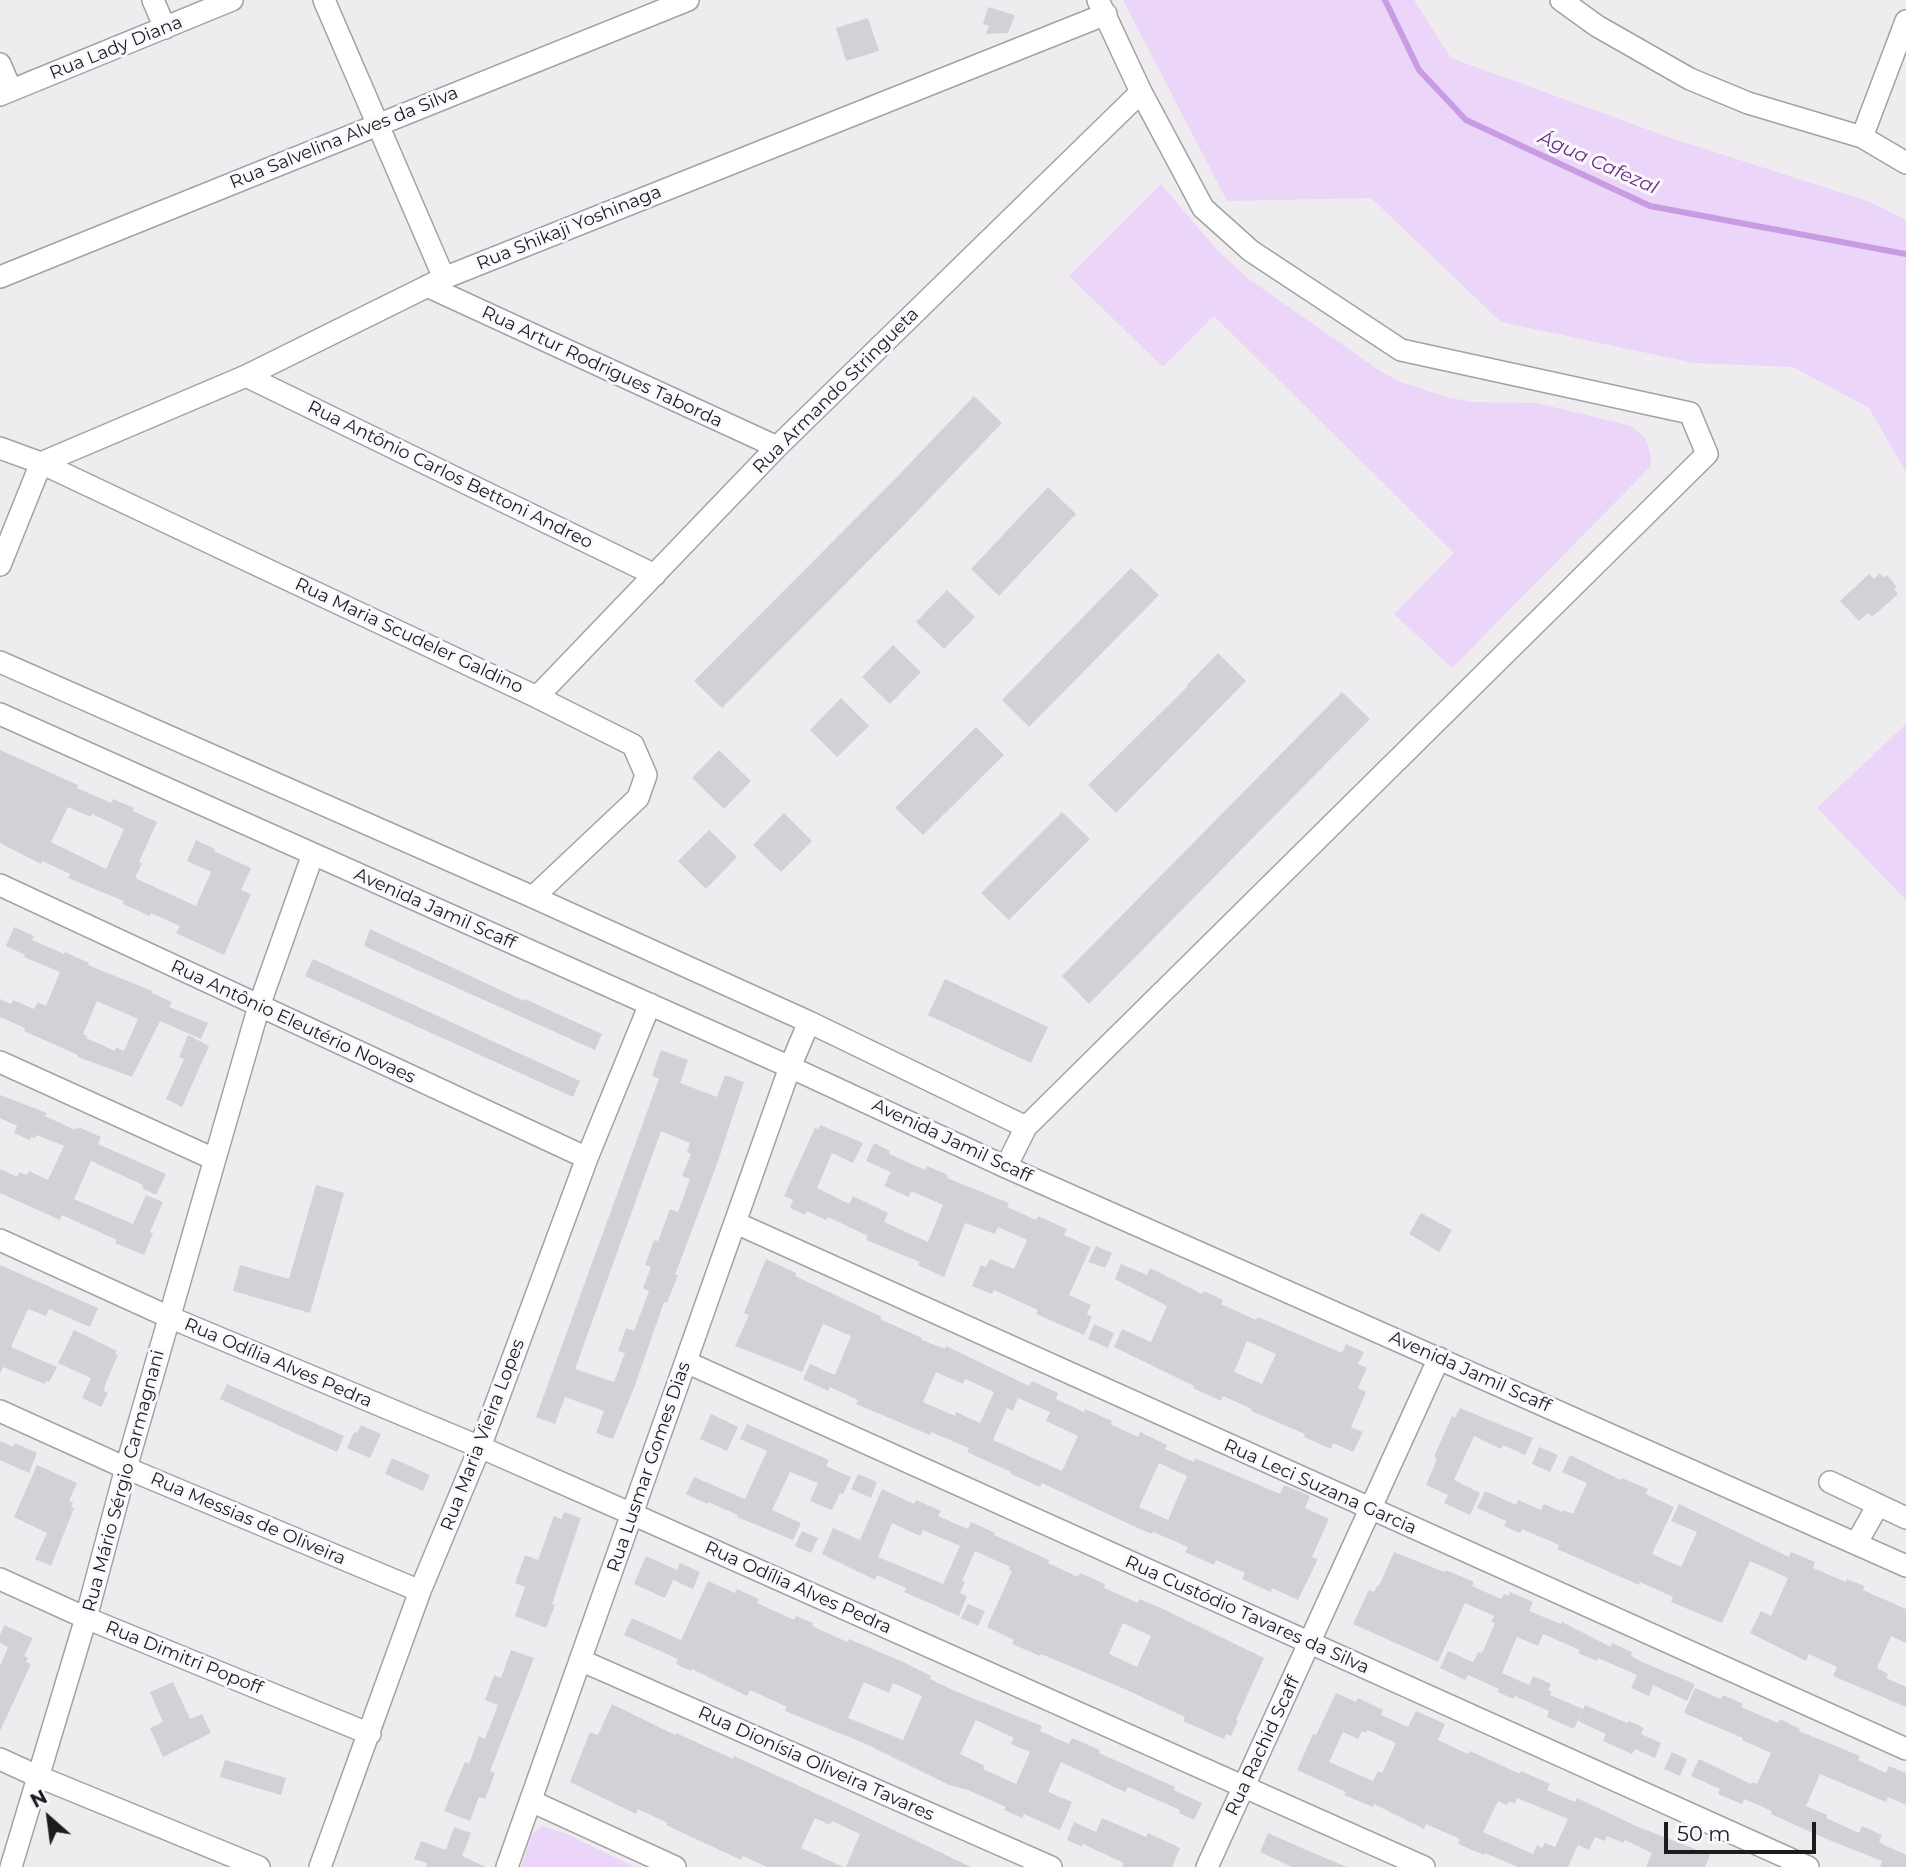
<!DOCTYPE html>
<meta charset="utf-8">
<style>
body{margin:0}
#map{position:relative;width:1906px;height:1867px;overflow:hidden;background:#efecf0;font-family:Montserrat,sans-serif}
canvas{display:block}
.north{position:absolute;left:14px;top:1783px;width:70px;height:70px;-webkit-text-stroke:5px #fcf9fe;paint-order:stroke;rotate:332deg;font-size:19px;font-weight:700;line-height:28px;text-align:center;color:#1c1c1d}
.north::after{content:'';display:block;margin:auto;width:24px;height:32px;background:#1c1c1d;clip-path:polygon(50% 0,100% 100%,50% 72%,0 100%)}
.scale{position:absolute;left:1664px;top:1822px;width:152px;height:32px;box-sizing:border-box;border:4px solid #1c1c1d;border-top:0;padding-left:9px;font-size:21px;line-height:24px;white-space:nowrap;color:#1c1c1d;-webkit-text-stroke:5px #fcf9fe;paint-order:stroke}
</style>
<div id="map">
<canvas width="1906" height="1867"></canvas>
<div class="north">N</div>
<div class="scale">50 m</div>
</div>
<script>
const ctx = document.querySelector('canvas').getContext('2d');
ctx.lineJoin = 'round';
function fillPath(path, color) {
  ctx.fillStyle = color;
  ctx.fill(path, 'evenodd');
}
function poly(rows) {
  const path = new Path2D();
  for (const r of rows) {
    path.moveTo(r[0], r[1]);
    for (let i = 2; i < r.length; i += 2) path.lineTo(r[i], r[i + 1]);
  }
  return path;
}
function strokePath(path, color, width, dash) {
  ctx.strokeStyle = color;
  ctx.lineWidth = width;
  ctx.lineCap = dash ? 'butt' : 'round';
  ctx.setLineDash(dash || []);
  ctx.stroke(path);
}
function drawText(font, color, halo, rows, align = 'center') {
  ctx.font = font + ' Montserrat,sans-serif';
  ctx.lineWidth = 6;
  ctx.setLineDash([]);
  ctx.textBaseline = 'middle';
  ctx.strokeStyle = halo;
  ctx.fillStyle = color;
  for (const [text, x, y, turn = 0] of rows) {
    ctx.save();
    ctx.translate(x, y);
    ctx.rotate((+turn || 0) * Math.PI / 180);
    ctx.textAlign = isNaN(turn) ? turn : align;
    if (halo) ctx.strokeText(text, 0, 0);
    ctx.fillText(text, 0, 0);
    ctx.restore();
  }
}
fillPath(poly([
 [1123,0,1414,0,1451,58,1671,138,1870,202,1906,220,1906,472,1869,408,1793,367,1694,363,1501,322,1371,198,1227,201],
 [1161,184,1218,251,1250,280,1380,371,1401,382,1446,397,1472,402,1537,403,1631,426,1646,439,1651,457,1651,466,1452,668,1394,614,1454,553,1214,316,1163,367,1069,276],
 [1906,724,1906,900,1817,808],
 [543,1826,567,1834,635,1867,521,1867,532,1834]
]), '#ebd5f8');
strokePath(poly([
 [1385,0,1419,70,1466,120,1650,206,1906,254]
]), '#c99be2', 6);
fillPath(poly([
 [988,7,1015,15,1008,33,986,34,989,26,983,24],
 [868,18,879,51,846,61,836,28],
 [974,396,1002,423,905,524,722,708,694,681,897,477],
 [1048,487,1076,514,999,596,971,569],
 [1131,568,1159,595,1029,727,1002,700],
 [1880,573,1883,578,1887,575,1897,587,1894,589,1898,594,1872,617,1868,613,1859,621,1840,601,1869,574,1874,579],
 [947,590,975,617,944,649,916,622],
 [893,645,921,672,890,704,862,677],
 [1218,653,1246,681,1116,813,1088,785,1188,686,1187,685],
 [1342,692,1370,719,1089,1004,1062,976],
 [841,698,869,726,837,757,810,730],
 [976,727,1004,755,923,835,895,808],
 [0,750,78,785,77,788,111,803,113,799,134,808,133,811,157,822,139,862,142,863,135,878,196,906,211,872,187,861,196,840,215,849,214,851,251,868,241,890,251,894,224,955,176,933,180,926,151,913,150,916,123,904,124,901,68,878,70,874,42,861,41,864,0,843],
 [68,807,91,817,92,814,124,829,106,869,51,842],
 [719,750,751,781,724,809,692,778],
 [1062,812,1090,839,1009,920,981,893],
 [784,813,812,841,781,872,753,845],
 [709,830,737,857,706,889,678,861],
 [14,927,34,936,32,940,64,954,65,952,89,963,88,965,152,991,152,993,172,1002,169,1007,208,1023,201,1039,160,1021,132,1077,78,1057,78,1055,24,1031,25,1028,0,1017,0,999,11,1004,13,1000,34,1009,38,1002,46,1006,60,972,24,957,25,955,6,946],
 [97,1001,138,1019,124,1051,116,1047,115,1051,86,1038,87,1036,83,1034],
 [370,929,524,1001,525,999,602,1034,595,1050,364,946],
 [313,959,580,1081,573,1097,305,976],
 [945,979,1048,1027,1031,1063,928,1015],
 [188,1035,209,1046,182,1107,166,1099,184,1059,179,1057],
 [661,1050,688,1060,680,1083,717,1097,725,1075,744,1082,718,1161,675,1275,678,1275,667,1303,664,1302,634,1388,613,1439,596,1433,604,1411,565,1397,555,1424,536,1417,659,1079,652,1076],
 [661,1131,690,1143,687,1152,691,1154,682,1176,690,1179,678,1212,670,1209,658,1241,654,1240,645,1265,651,1267,643,1288,649,1291,634,1331,626,1328,618,1351,625,1353,614,1382,575,1369],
 [0,1095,47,1113,45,1116,73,1129,81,1128,101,1137,98,1144,166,1174,156,1195,142,1188,143,1185,91,1161,74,1199,133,1224,146,1195,163,1202,150,1232,153,1233,144,1255,115,1243,117,1240,62,1215,60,1220,0,1193,0,1169,17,1177,19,1172,27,1175,29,1171,48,1180,64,1146,37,1135,35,1138,31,1137,30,1140,14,1133,17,1126,0,1118],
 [820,1125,863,1143,853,1163,832,1153,817,1188,849,1204,853,1196,888,1213,884,1222,928,1242,943,1205,911,1191,909,1197,884,1186,891,1172,866,1161,874,1143,890,1151,889,1154,925,1170,927,1166,948,1175,947,1178,1009,1203,1007,1207,1036,1220,1038,1216,1067,1229,1064,1235,1091,1247,1069,1295,1091,1305,1087,1314,1092,1317,1084,1335,1036,1314,1038,1310,994,1290,992,1294,972,1286,981,1265,986,1267,990,1259,1014,1269,1027,1240,998,1227,995,1234,965,1223,944,1277,918,1265,920,1262,866,1240,868,1236,828,1217,826,1220,807,1211,805,1215,790,1208,793,1200,784,1196,815,1128,819,1129],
 [316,1185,344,1193,310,1313,233,1291,240,1265,289,1279],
 [1421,1213,1452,1230,1439,1252,1409,1234],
 [1096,1246,1112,1253,1105,1268,1088,1262],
 [766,1259,796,1273,795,1276,882,1317,880,1319,922,1338,922,1340,945,1349,946,1346,1029,1386,1032,1381,1058,1393,1056,1399,1084,1412,1085,1409,1112,1421,1110,1424,1138,1437,1140,1432,1167,1445,1165,1449,1194,1462,1195,1458,1280,1494,1284,1485,1310,1496,1305,1508,1329,1519,1312,1557,1318,1559,1298,1600,1272,1588,1271,1592,1242,1579,1245,1573,1216,1560,1214,1565,1185,1552,1188,1547,1153,1532,1152,1534,1131,1525,1042,1483,1040,1487,1011,1474,1011,1472,967,1452,969,1448,931,1432,930,1435,856,1404,858,1400,830,1387,851,1336,823,1324,802,1372,735,1346,749,1315,744,1313],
 [936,1372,963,1384,965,1379,994,1392,980,1423,956,1412,955,1416,923,1402],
 [1018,1398,1050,1412,1054,1404,1046,1421,1078,1436,1062,1471,993,1440,1007,1408,1013,1411],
 [1159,1463,1187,1476,1168,1520,1139,1507],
 [1121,1264,1147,1275,1150,1268,1202,1294,1204,1291,1223,1300,1221,1304,1256,1320,1258,1317,1342,1353,1346,1344,1364,1352,1358,1364,1367,1368,1358,1388,1366,1392,1351,1427,1363,1432,1353,1452,1333,1443,1331,1449,1304,1437,1305,1434,1251,1411,1252,1409,1223,1396,1221,1401,1193,1388,1194,1386,1114,1347,1122,1329,1151,1342,1167,1306,1115,1279],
 [1247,1341,1276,1354,1262,1384,1234,1372],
 [0,1265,98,1308,90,1327,49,1309,46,1316,28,1309,11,1347,57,1367,49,1382,46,1381,45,1384,3,1367,0,1374],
 [1094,1324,1114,1333,1108,1348,1088,1339],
 [74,1330,117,1351,115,1354,118,1355,105,1385,104,1391,108,1393,101,1407,82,1398,91,1378,58,1363],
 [810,1364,835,1375,828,1391,803,1379],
 [227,1384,344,1436,337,1452,220,1399],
 [1460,1408,1533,1438,1525,1455,1503,1445,1501,1449,1474,1436,1454,1480,1480,1493,1470,1515,1444,1503,1448,1495,1426,1485,1437,1459,1434,1457,1452,1416,1455,1418],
 [711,1414,738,1427,727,1451,700,1439],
 [747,1424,829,1460,826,1466,851,1477,843,1494,840,1493,832,1510,810,1501,818,1483,790,1472,772,1510,801,1523,793,1540,737,1517,738,1515,708,1502,707,1504,686,1494,694,1477,745,1499,767,1451,740,1439],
 [361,1425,381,1434,370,1458,347,1448,354,1432,357,1433],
 [0,1441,13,1447,15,1443,37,1453,29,1473,0,1460],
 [1539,1447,1558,1455,1550,1472,1532,1464],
 [1570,1455,1621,1480,1622,1478,1648,1489,1646,1494,1674,1507,1652,1554,1681,1567,1697,1532,1671,1521,1679,1504,1789,1557,1791,1552,1815,1562,1813,1568,1846,1582,1847,1579,1864,1586,1863,1590,1906,1609,1906,1643,1891,1636,1877,1668,1888,1674,1886,1678,1906,1687,1906,1707,1833,1676,1837,1667,1809,1654,1806,1661,1750,1633,1761,1611,1771,1616,1788,1578,1750,1561,1722,1623,1671,1602,1673,1597,1640,1582,1639,1585,1557,1549,1559,1545,1522,1529,1520,1533,1504,1526,1506,1521,1477,1508,1485,1491,1516,1505,1518,1500,1541,1510,1544,1504,1562,1512,1563,1510,1573,1514,1587,1483,1562,1472],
 [392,1458,430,1475,423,1491,385,1474],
 [37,1465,77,1483,69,1501,73,1502,71,1507,74,1508,51,1566,35,1559,47,1533,14,1517],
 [858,1474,877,1482,871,1498,851,1489],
 [882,1489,914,1504,916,1500,941,1511,938,1516,968,1529,971,1522,995,1533,994,1535,1049,1560,1048,1563,1078,1577,1080,1573,1105,1584,1104,1588,1138,1603,1139,1599,1163,1609,1264,1658,1236,1720,1238,1721,1231,1736,1226,1734,1224,1739,1183,1721,1185,1717,1127,1690,1041,1654,1040,1656,1012,1644,1014,1640,987,1627,1012,1571,1009,1570,1010,1567,975,1551,962,1581,965,1582,960,1593,967,1596,959,1616,904,1592,906,1588,877,1575,875,1580,822,1554,833,1528,860,1540],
 [892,1523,920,1536,923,1530,960,1546,943,1584,878,1557],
 [1123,1623,1151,1636,1137,1667,1109,1654],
 [564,1512,581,1518,552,1604,555,1605,546,1628,515,1616,525,1587,515,1583,525,1555,538,1560,554,1516,561,1519],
 [802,1531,818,1538,811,1553,795,1546],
 [1394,1552,1444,1572,1446,1570,1474,1582,1472,1586,1501,1599,1504,1594,1508,1596,1510,1592,1533,1602,1529,1611,1561,1624,1562,1622,1611,1647,1612,1643,1632,1652,1631,1656,1644,1663,1695,1684,1687,1701,1653,1685,1649,1696,1631,1688,1637,1675,1598,1658,1597,1661,1578,1653,1580,1650,1543,1634,1538,1646,1517,1637,1502,1673,1529,1685,1533,1676,1551,1684,1548,1690,1551,1691,1550,1695,1583,1709,1574,1729,1547,1717,1549,1711,1515,1696,1513,1699,1498,1692,1499,1689,1468,1675,1465,1680,1440,1668,1448,1651,1473,1662,1478,1652,1482,1653,1495,1623,1491,1622,1494,1616,1465,1603,1438,1662,1353,1624,1369,1590,1374,1592,1377,1586,1379,1586],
 [646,1556,677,1570,675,1575,680,1563,700,1572,693,1589,673,1580,665,1598,634,1584],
 [708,1581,735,1593,737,1589,759,1599,757,1603,794,1620,796,1616,813,1623,812,1626,847,1642,849,1639,903,1662,931,1676,930,1679,955,1691,1042,1726,1040,1731,1069,1744,1072,1738,1100,1750,1099,1753,1175,1787,1174,1790,1202,1803,1194,1820,1179,1813,1180,1810,1128,1787,1125,1792,1061,1762,1048,1792,1072,1802,1060,1830,1024,1814,1022,1818,1004,1810,1006,1807,968,1790,949,1785,866,1744,785,1711,787,1707,750,1690,747,1696,692,1669,691,1671,676,1664,678,1659,624,1635,632,1618,681,1640],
 [864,1682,889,1693,893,1683,922,1696,903,1740,848,1718],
 [976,1720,1014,1738,1011,1744,1030,1752,1016,1784,983,1769,985,1766,960,1754],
 [968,1604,985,1611,978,1626,961,1618],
 [4,1625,33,1638,24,1656,28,1658,26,1662,31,1664,0,1731,0,1666,8,1647,0,1643,0,1635],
 [511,1650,534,1658,490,1771,495,1773,485,1799,479,1797,470,1821,444,1811,465,1762,469,1764,479,1736,485,1739,498,1705,485,1700,494,1675,501,1678],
 [173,1682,190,1719,202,1714,211,1733,163,1757,150,1728,163,1722,150,1692],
 [1695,1688,1721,1699,1723,1695,1743,1704,1741,1707,1778,1723,1780,1719,1800,1729,1799,1731,1860,1756,1858,1760,1886,1773,1889,1766,1906,1773,1906,1805,1888,1797,1886,1802,1820,1774,1806,1806,1827,1815,1826,1818,1859,1833,1862,1826,1882,1835,1879,1841,1882,1844,1906,1855,1906,1867,1880,1867,1882,1861,1824,1838,1771,1814,1772,1811,1744,1799,1742,1804,1718,1794,1720,1789,1691,1776,1699,1759,1751,1784,1752,1782,1757,1784,1771,1753,1742,1740,1743,1738,1684,1713],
 [1336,1693,1356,1702,1358,1698,1383,1710,1381,1715,1408,1727,1416,1711,1445,1724,1438,1740,1468,1754,1470,1751,1520,1774,1521,1771,1550,1784,1547,1790,1575,1802,1577,1798,1636,1826,1710,1855,1705,1867,1646,1867,1652,1853,1625,1840,1623,1843,1607,1836,1605,1841,1595,1837,1589,1850,1578,1845,1568,1867,1518,1867,1485,1853,1484,1855,1458,1844,1460,1839,1426,1824,1424,1829,1374,1804,1373,1807,1344,1795,1346,1792,1297,1770,1313,1734,1316,1735],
 [1367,1730,1396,1743,1382,1773,1378,1771,1373,1781,1329,1762,1343,1732,1358,1739,1362,1731,1366,1733],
 [1517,1798,1568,1819,1555,1847,1545,1843,1542,1848,1537,1845,1533,1854,1483,1832,1498,1801,1507,1805,1509,1801,1515,1804],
 [612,1704,675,1735,676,1733,733,1759,734,1756,839,1804,971,1867,846,1867,860,1834,832,1821,830,1825,815,1818,801,1848,844,1867,767,1867,743,1856,741,1860,666,1825,668,1823,638,1809,636,1814,570,1782,590,1732,598,1735],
 [1585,1705,1627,1723,1629,1721,1644,1728,1641,1734,1661,1743,1655,1758,1635,1749,1632,1754,1603,1741,1606,1734,1578,1721],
 [1672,1752,1687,1759,1680,1776,1664,1769],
 [225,1760,286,1778,281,1795,220,1777],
 [1102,1818,1146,1837,1148,1833,1180,1848,1172,1867,1122,1867,1124,1863,1083,1844,1082,1847,1067,1840,1074,1822,1096,1832],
 [454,1827,471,1833,462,1856,486,1867,426,1867,427,1863,414,1859,421,1841,446,1850],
 [1268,1833,1304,1849,1347,1867,1292,1867,1260,1852]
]), '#d3d1d5');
const minor = poly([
 [153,0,165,28],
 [324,0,444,278],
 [1561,0,1597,26,1690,79,1748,103,1862,137,1906,163],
 [0,64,11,90],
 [0,95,232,0],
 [1862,137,1906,21],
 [0,277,688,0],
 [427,286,777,447],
 [246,376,655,575],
 [0,448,41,463,537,697,633,745,646,775,638,798,533,897],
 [0,565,41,463,246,376,444,278,1106,14],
 [0,662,533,897,809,1022,1026,1127],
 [537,697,777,447,1141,92],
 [0,714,790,1067,1006,1167,1906,1566],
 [0,885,587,1158],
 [0,1062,214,1159],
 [1006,1167,1026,1127,1707,454,1690,413,1401,350,1251,251,1203,208,1141,92,1098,0],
 [736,1223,1906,1749],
 [0,1240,169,1317,480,1447,632,1514,1424,1867],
 [686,1362,1808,1867],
 [0,1411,126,1468,420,1591],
 [1830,1482,1906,1518],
 [1856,1544,1878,1505],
 [0,1579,86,1618,370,1734],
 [580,1660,1051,1867],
 [0,1759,37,1776,259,1867],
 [531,1801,675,1867],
 [11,1867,86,1618,126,1468,259,1006,313,854],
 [320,1867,420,1591,480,1447,587,1158,650,1004],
 [507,1867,790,1067,809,1022],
 [1207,1867,1439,1358]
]);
strokePath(minor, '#a3a1a5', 24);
strokePath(minor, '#fff', 21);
drawText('18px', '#1c1c1d', '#fcf9fe', [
 ["Rua Lady Diana",116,48,-22],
 ["Rua Salvelina Alves da Silva",344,138,-22],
 ["Rua Shikaji Yoshinaga",569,228,-22],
 ["Rua Artur Rodrigues Taborda",602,367,25],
 ["Rua Armando Stringueta",836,391,-45],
 ["Rua Antônio Carlos Bettoni Andreo",450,475,26],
 ["Rua Maria Scudeler Galdino",409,636,25],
 ["Avenida Jamil Scaff",435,909,24],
 ["Rua Antônio Eleutério Novaes",293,1022,25],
 ["Avenida Jamil Scaff",952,1141,25],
 ["Rua Odília Alves Pedra",278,1363,23],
 ["Avenida Jamil Scaff",1470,1372,24],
 ["Rua Maria Vieira Lopes",483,1435,-69],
 ["Rua Lusmar Gomes Dias",649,1467,-71],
 ["Rua Mário Sérgio Carmagnani",124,1481,-75],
 ["Rua Leci Suzana Garcia",1320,1487,24],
 ["Rua Messias de Oliveira",248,1519,23],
 ["Rua Odília Alves Pedra",798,1588,24],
 ["Rua Custódio Tavares da Silva",1247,1615,24],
 ["Rua Dimitri Popoff",184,1658,22],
 ["Rua Rachid Scaff",1263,1746,-65],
 ["Rua Dionísia Oliveira Tavares",816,1764,24]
]);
drawText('italic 19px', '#662e81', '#fcf9fe', [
 ["Água Cafezal",1598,163,24]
]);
</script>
